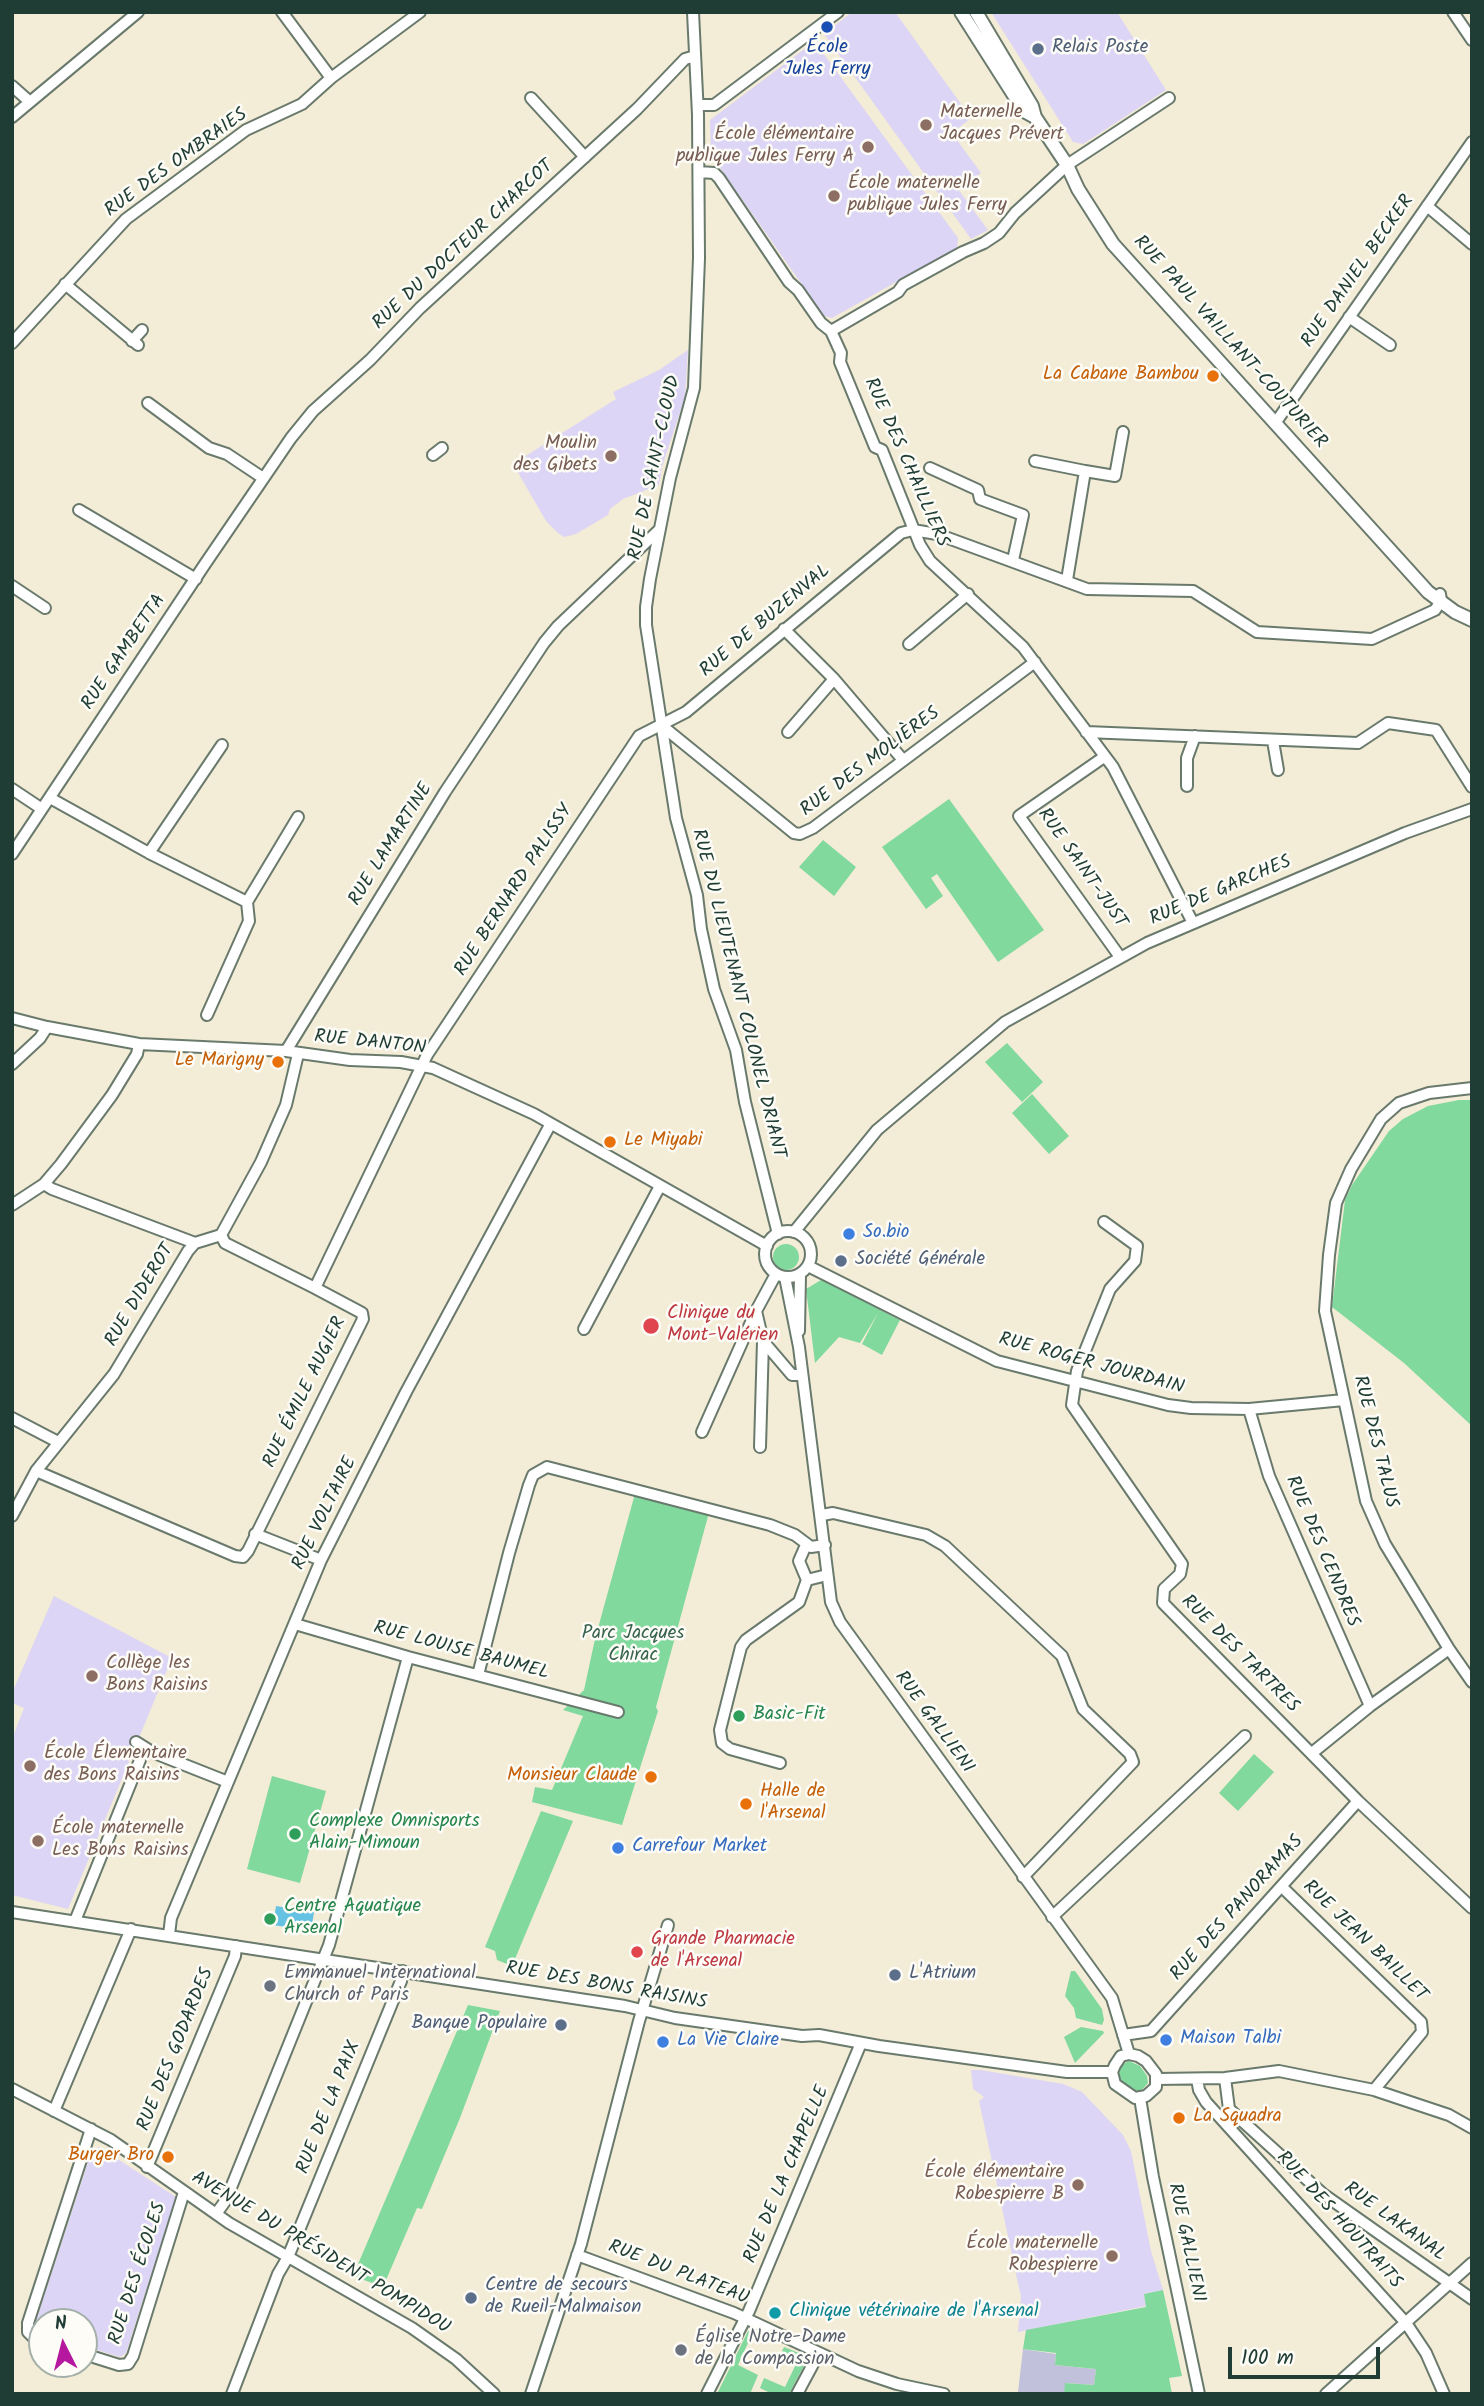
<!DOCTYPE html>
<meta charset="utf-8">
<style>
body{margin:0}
#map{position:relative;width:1484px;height:2406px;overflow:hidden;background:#f3ecd6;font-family:Kalam,sans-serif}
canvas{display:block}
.frame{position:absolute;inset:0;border:14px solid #1f3d34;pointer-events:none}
.north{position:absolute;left:28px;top:2308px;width:70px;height:70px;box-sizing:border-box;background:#fdfcf7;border:2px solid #a4b0a9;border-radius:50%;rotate:354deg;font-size:19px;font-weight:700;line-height:28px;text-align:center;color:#1f3d34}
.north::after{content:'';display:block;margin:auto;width:24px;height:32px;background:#b5179e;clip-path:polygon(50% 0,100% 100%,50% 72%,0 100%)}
.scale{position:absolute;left:1228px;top:2347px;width:152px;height:32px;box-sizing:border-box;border:4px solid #1f3d34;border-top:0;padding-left:9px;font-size:21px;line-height:24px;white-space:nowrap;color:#1f3d34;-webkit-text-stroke:5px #fdfcf7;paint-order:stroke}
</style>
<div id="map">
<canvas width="1484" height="2406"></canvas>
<div class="frame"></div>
<div class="north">N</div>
<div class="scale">100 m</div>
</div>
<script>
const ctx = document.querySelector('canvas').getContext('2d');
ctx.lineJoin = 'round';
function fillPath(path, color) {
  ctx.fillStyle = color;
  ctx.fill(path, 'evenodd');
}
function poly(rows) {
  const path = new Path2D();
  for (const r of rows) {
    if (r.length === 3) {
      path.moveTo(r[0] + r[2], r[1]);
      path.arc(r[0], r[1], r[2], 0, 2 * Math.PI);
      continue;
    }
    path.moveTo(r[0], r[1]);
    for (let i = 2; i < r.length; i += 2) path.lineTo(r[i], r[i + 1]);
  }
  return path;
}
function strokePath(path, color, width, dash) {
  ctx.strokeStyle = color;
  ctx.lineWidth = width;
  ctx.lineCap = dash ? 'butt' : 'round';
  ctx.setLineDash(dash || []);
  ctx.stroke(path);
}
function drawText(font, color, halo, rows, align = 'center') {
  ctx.font = font + ' Kalam,sans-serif';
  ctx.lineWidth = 5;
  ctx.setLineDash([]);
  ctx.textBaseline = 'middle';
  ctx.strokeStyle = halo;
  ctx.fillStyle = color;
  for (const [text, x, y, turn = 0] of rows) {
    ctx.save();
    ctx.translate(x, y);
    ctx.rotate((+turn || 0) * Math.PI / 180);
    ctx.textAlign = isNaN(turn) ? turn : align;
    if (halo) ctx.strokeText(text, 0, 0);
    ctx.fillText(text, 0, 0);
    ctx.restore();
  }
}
fillPath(poly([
 [852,12,895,12,971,118,952,133,981,173,958,189,988,230,971,239,824,34],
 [991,12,1117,12,1166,90,1083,144,1073,142],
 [811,44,818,46,958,238,957,248,832,318,824,316,711,155,710,120],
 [688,350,685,397,662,467,659,485,623,499,610,509,608,515,576,534,564,537,558,533,546,521,513,464,616,399,613,392,659,370],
 [54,1596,172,1658,68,1909,12,1895,12,1739,24,1708,12,1703,12,1693],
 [971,2070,981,2070,1063,2084,1082,2092,1123,2135,1131,2151,1151,2251,1163,2290,1144,2294,1146,2306,1018,2332,1021,2297,979,2101,984,2097,973,2089],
 [99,2147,176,2197,126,2353,120,2357,84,2346,84,2322,42,2322,42,2332,35,2324,92,2150]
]), '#ddd5f6');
fillPath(poly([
 [1023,2349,1056,2354,1055,2365,1096,2369,1094,2385,1066,2383,1064,2394,1018,2392]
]), '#c2c1dc');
fillPath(poly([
 [949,799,1044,930,998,962,937,874,931,878,943,896,926,909,882,847],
 [823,840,856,867,834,896,799,867],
 [1007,1043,1043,1082,1022,1102,985,1062],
 [1032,1094,1069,1136,1049,1154,1012,1113],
 [1459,1100,1472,1100,1472,1426,1404,1363,1332,1307,1345,1200,1352,1185,1389,1131,1403,1119,1428,1106],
 [786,1257,13],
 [821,1280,881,1307,880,1310,900,1320,882,1355,862,1344,878,1313,860,1343,839,1337,815,1363,806,1289],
 [636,1490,710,1509,656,1707,658,1711,622,1825,532,1802,535,1787,552,1790,583,1716,563,1710,584,1690,595,1639],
 [1254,1754,1274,1772,1238,1811,1219,1793],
 [272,1776,326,1791,300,1883,247,1869],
 [541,1811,573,1821,512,1966,497,1960,495,1951,485,1947],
 [1071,1971,1075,1971,1102,2009,1104,2020,1102,2025,1076,2018,1074,2008,1065,1996],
 [468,2005,500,2011,460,2118,422,2209,417,2208,383,2287,353,2276],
 [1081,2027,1103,2031,1104,2033,1075,2063,1064,2037],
 [1129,2061,1140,2066,1147,2076,1148,2083,1140,2092,1128,2089,1118,2076,1119,2066],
 [1163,2290,1182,2376,1169,2378,1172,2394,1064,2394,1065,2383,1094,2385,1096,2369,1055,2365,1056,2353,1023,2349,1026,2330,1146,2307,1144,2294],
 [748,2331,753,2332,738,2365,758,2375,750,2394,717,2394],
 [784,2347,804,2355,806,2362,789,2394,772,2394,760,2388,764,2378,785,2387,798,2360,782,2351]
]), '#81d99e');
fillPath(poly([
 [276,1906,314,1912,311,1931,273,1925]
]), '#65c2e3');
const minor = poly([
 [282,12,331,78],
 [693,12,698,115,699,258,694,388,670,478,650,579,646,607,646,625,676,818,697,895,701,929,714,989,736,1050,745,1102,778,1234],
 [1453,12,1472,40],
 [12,86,30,102],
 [531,98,585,157],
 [698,105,714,105,838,12],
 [12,117,138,12],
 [699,172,714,173,719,178,789,282,798,290,821,323,831,331,841,353,840,362,875,447,882,450,920,545,930,561,1023,647,1113,767,1193,923],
 [1427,206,1472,244],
 [65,284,138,345],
 [1349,317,1390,345],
 [831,331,898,292,903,285,963,252,984,243,999,233,1015,213,1067,165,1169,98],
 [132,341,142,330],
 [12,343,126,219,246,130,302,104,331,78,420,12],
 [148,403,209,448,227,454,263,478],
 [1276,422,1472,142],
 [433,455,442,448],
 [1035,461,1085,471,1067,580],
 [930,468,978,490,980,499,1023,515,1013,560],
 [1085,471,1115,476,1123,432],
 [79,510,196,579],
 [12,586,45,608],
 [784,629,834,679,903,760],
 [909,644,968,594],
 [661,725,794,833,800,834,813,828,1035,662],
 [788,732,834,679],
 [1086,732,1358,743,1388,723,1436,730,1472,787],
 [1273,741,1278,770],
 [1104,757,1019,816,1120,957],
 [1187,786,1187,758,1195,736],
 [12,789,42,809],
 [50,798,149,853,247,902,249,921,207,1015],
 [149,853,222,745],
 [12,854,205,564,291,438,313,411,370,360,420,308,637,109,685,59,695,56],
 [247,902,298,817],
 [12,1018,47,1027,139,1044,286,1051,350,1060,401,1062,433,1068,534,1114,767,1246],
 [286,1051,445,792,544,643,558,626,660,529],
 [12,1064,40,1038,47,1027],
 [1472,1088,1429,1093,1399,1103,1381,1119,1351,1169,1336,1203,1329,1255,1325,1311,1366,1501,1385,1544,1449,1649,1472,1682],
 [44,1184,52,1189,195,1243],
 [12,1205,44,1184,61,1164,112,1095,137,1054,139,1044],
 [1104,1222,1137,1246,1135,1261,1110,1289,1077,1371,1072,1405,1182,1564,1180,1574,1164,1589,1163,1603,1358,1801,1472,1908],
 [788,1254,23],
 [794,1232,877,1130,1005,1022,1147,943,1405,833,1472,809],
 [221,1235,225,1243,315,1288],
 [808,1266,997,1361,1168,1405,1191,1408,1249,1409,1344,1400],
 [785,1277,799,1347,831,1602,840,1622,1112,1998,1129,2054],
 [756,1311,763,1341,760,1447],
 [584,1329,660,1186],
 [799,1331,800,1275],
 [763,1341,792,1375,802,1375],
 [1249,1409,1269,1476,1370,1706],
 [12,1418,58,1442],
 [702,1432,756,1311,776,1274],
 [36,1471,235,1556,243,1557,248,1551,363,1319,362,1313,315,1288,427,1055,639,736,686,712,901,533,913,530,937,534,1087,589,1193,591,1257,632,1372,639,1435,610,1441,601,1440,594],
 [822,1515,833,1513,926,1535,945,1546,1062,1656,1083,1709,1130,1754,1133,1762,1023,1877],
 [12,1516,36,1471,114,1374,188,1251,195,1243,221,1235,261,1162,286,1105,298,1054],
 [255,1534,321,1560],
 [806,1545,799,1561,807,1580],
 [295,1624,408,1657,618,1712],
 [478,1675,509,1553,529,1485,533,1475,547,1467,770,1525,795,1535,811,1547,825,1545],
 [136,1742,152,1752,228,1782],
 [1312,1753,1370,1706,1449,1649],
 [780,1763,730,1749,722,1743,720,1730,741,1647,746,1640,799,1602,807,1580,827,1575],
 [1282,1887,1421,2022,1422,2032,1374,2090],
 [12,1912,625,2006,675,2018,802,2036,819,2035,879,2046,1067,2072,1112,2072],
 [1052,1917,1245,1736],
 [75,1921,140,1760],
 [169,1935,171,1918,321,1560,406,1392,550,1125],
 [1123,2035,1151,2031,1358,1801],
 [1129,2054,1138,2056,1146,2061,1156,2074,1156,2087,1146,2096,1135,2098,1115,2084,1112,2072,1115,2065,1121,2056,1129,2054],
 [1225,2078,1229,2109,1323,2194,1472,2299],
 [1157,2079,1225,2078,1279,2071,1374,2090,1449,2115,1472,2128],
 [1197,2079,1199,2090,1206,2102,1406,2323,1426,2353,1444,2394],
 [12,2089,111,2140,229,2223,412,2328,456,2359,494,2394],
 [1140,2098,1153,2177,1199,2394],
 [54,2111,131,1929],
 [147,2167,235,1956,236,1946],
 [216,2214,226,2200,329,1945,408,1657],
 [577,2255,734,2313,858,2371,897,2384,944,2394],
 [42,2340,34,2338,28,2332,28,2323,91,2129],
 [84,2354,119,2365,128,2364,133,2356,184,2192],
 [232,2394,278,2274,288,2257,401,1981,403,1971],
 [531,2394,581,2244,639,2021,668,1925],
 [707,2394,749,2311,861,2043],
 [797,2394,819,2353],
 [1326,2394,1472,2263]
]);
const major = poly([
 [961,12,1024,111,1035,117],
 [976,12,1032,106,1035,117,1067,165,1078,189,1113,244,1428,592,1455,612,1472,620]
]);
strokePath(minor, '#697a6d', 14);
strokePath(major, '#697a6d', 16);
strokePath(minor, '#fff', 10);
strokePath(major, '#fff', 12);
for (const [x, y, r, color] of [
 [827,27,7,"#1a4fb4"],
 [1038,49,7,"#5c6f8a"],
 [926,125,7,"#8d6e63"],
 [868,147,7,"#8d6e63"],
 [834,196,7,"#8d6e63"],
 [1213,376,7,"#e8710a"],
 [611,456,7,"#8d6e63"],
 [278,1062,7,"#e8710a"],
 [610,1142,7,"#e8710a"],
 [849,1234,7,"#3f7fe0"],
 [841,1261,7,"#5c6f8a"],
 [651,1326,9,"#e0444e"],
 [92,1676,7,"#8d6e63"],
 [739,1716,7,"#2e9e5b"],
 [30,1766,7,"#8d6e63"],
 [651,1777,7,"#e8710a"],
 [746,1804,7,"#e8710a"],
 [295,1834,7,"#2e9e5b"],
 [38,1841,7,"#8d6e63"],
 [618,1848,7,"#3f7fe0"],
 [270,1919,7,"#2e9e5b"],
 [637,1952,7,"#e0444e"],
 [895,1975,7,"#5c6f8a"],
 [270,1986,7,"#6b7280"],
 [561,2025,7,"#5c6f8a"],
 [1166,2040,7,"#3f7fe0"],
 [663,2042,7,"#3f7fe0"],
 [1179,2118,7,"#e8710a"],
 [168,2157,7,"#e8710a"],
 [1078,2185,7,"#8d6e63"],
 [1112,2256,7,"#8d6e63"],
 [471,2298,7,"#5c6f8a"],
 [775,2313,7,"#0f9aa8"],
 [681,2350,7,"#6b7280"]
]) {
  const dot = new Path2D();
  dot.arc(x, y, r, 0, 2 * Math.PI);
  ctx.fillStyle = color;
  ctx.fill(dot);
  strokePath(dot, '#fdfcf7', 2.5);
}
drawText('19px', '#164399', '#fdfcf7', [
 ["École",827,49],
 ["Jules Ferry",827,71]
]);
drawText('19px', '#4e5e75', '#fdfcf7', [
 ["Relais Poste",1052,49],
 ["Société Générale",855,1261],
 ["L'Atrium",909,1975],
 ["Banque Populaire",547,2025,"right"],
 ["Centre de secours",485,2287],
 ["de Rueil-Malmaison",485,2309]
], 'left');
drawText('19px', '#785e54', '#fdfcf7', [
 ["Maternelle",940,114],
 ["Jacques Prévert",940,136],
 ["École élémentaire",854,136,"right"],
 ["publique Jules Ferry A",854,158,"right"],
 ["École maternelle",848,185],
 ["publique Jules Ferry",848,207],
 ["Moulin",597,445,"right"],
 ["des Gibets",597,467,"right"],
 ["Collège les",106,1665],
 ["Bons Raisins",106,1687],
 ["École Élementaire",44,1755],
 ["des Bons Raisins",44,1777],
 ["École maternelle",52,1830],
 ["Les Bons Raisins",52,1852],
 ["École élémentaire",1064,2174,"right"],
 ["Robespierre B",1064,2196,"right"],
 ["École maternelle",1098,2245,"right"],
 ["Robespierre",1098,2267,"right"]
], 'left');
drawText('19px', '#1f3d34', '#fdfcf7', [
 ["RUE DES OMBRAIES",177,164,-36],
 ["RUE DU DOCTEUR CHARCOT",464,246,-43],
 ["RUE DANIEL BECKER",1359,272,-55],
 ["RUE PAUL VAILLANT-COUTURIER",1229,343,48],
 ["RUE DES CHAILLIERS",905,463,66],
 ["RUE DE SAINT-CLOUD",656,468,-78],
 ["RUE DE BUZENVAL",766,622,-40],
 ["RUE GAMBETTA",125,653,-56],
 ["RUE DES MOLIÈRES",871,763,-37],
 ["RUE LAMARTINE",392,845,-58],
 ["RUE SAINT-JUST",1081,869,55],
 ["RUE BERNARD PALISSY",515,891,-57],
 ["RUE DE GARCHES",1221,892,-23],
 ["RUE DU LIEUTENANT COLONEL DRIANT",737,994,76],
 ["RUE DANTON",370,1044,6],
 ["RUE DIDEROT",141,1296,-59],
 ["RUE ROGER JOURDAIN",1091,1365,15],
 ["RUE ÉMILE AUGIER",306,1393,-64],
 ["RUE DES TALUS",1374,1442,76],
 ["RUE VOLTAIRE",326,1514,-64],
 ["RUE DES CENDRES",1321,1552,67],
 ["RUE LOUISE BAUMEL",461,1652,15],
 ["RUE DES TARTRES",1239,1655,45],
 ["RUE GALLIENI",933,1723,54],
 ["RUE DES PANORAMAS",1238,1909,-48],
 ["RUE JEAN BAILLET",1364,1942,44],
 ["RUE DES BONS RAISINS",606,1987,10],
 ["RUE DES GODARDES",177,2050,-68],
 ["RUE DE LA PAIX",330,2108,-68],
 ["RUE DE LA CHAPELLE",788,2175,-67],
 ["RUE DES HOUTRAITS",1338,2221,48],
 ["RUE LAKANAL",1394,2223,36],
 ["RUE GALLIENI",1185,2243,78],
 ["AVENUE DU PRÉSIDENT POMPIDOU",320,2254,31],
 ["RUE DES ÉCOLES",139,2274,-72],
 ["RUE DU PLATEAU",678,2274,21]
]);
drawText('19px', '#c56008', '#fdfcf7', [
 ["La Cabane Bambou",1199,376],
 ["Le Marigny",264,1062],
 ["Le Miyabi",624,1142,"left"],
 ["Monsieur Claude",637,1777],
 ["Halle de",760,1793,"left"],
 ["l'Arsenal",760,1815,"left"],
 ["La Squadra",1193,2118,"left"],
 ["Burger Bro",154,2157]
], 'right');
drawText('19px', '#366cbe', '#fdfcf7', [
 ["So.bio",863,1234],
 ["Carrefour Market",632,1848],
 ["Maison Talbi",1180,2040],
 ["La Vie Claire",677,2042]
], 'left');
drawText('19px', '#be3a42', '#fdfcf7', [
 ["Clinique du",667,1315],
 ["Mont-Valérien",667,1337],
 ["Grande Pharmacie",651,1941],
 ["de l'Arsenal",651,1963]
], 'left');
drawText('19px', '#38644e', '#fdfcf7', [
 ["Parc Jacques",633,1635],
 ["Chirac",633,1657]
]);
drawText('19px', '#27864d', '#fdfcf7', [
 ["Basic-Fit",753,1716],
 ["Complexe Omnisports",309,1823],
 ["Alain-Mimoun",309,1845],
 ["Centre Aquatique",284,1908],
 ["Arsenal",284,1930]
], 'left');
drawText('19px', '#5b616d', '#fdfcf7', [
 ["Emmanuel International",284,1975],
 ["Church of Paris",284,1997],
 ["Église Notre-Dame",695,2339],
 ["de la Compassion",695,2361]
], 'left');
drawText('19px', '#0d838f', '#fdfcf7', [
 ["Clinique vétérinaire de l'Arsenal",789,2313]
], 'left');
</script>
